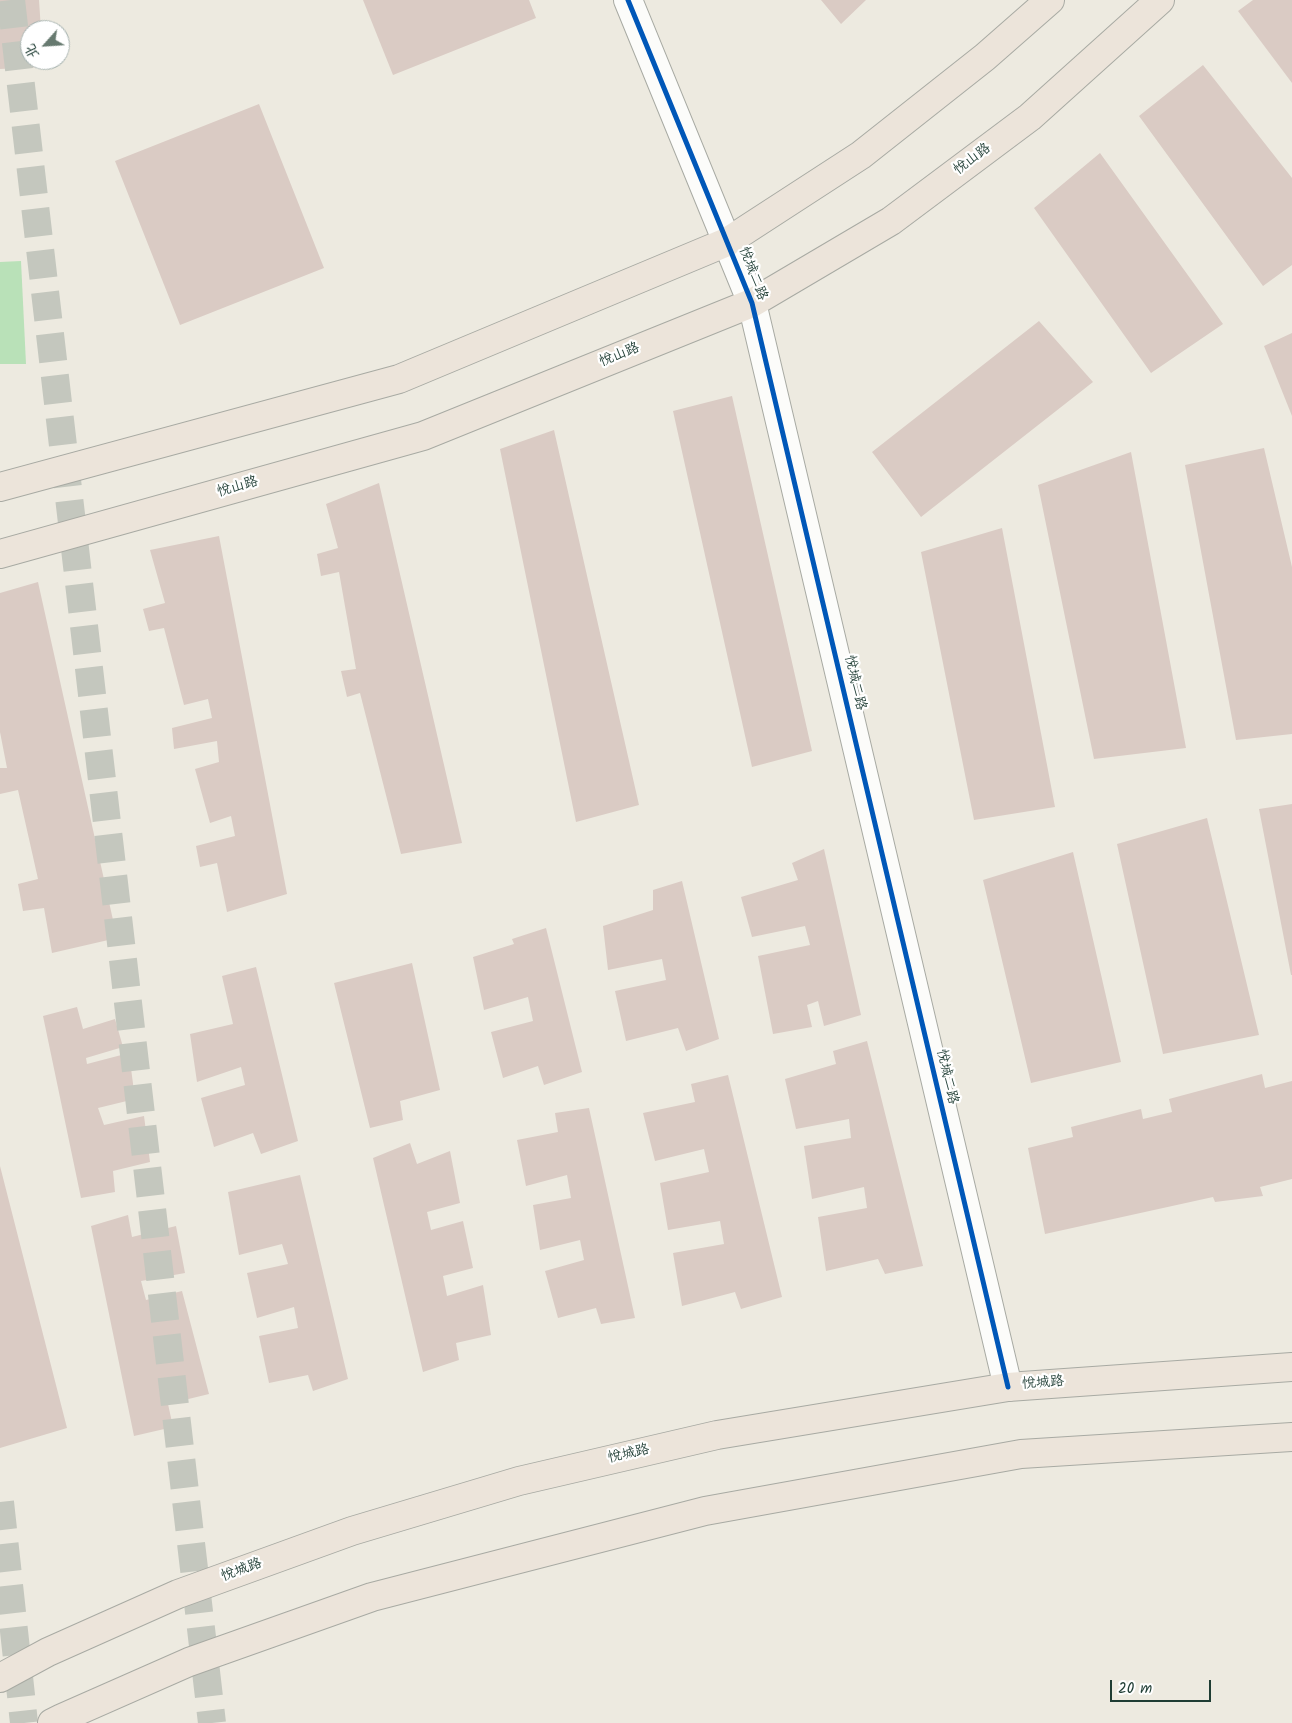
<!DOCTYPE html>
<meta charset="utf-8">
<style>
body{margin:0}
#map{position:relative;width:1292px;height:1723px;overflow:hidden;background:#edeae0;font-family:Kalam,"LXGW WenKai TC",sans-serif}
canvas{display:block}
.north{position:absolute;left:20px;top:20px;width:50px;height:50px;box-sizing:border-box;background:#fff;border:1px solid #a5b1ae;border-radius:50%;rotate:244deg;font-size:14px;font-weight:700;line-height:20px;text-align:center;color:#1f3d34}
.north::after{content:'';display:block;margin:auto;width:18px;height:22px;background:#677a70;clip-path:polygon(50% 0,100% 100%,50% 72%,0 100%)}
.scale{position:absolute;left:1110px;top:1680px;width:101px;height:22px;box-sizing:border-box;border:2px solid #1f3d34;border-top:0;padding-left:6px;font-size:15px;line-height:18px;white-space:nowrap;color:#1f3d34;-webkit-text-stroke:4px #fff;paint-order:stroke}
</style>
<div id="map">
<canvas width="1292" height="1723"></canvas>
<div class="north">北</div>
<div class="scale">20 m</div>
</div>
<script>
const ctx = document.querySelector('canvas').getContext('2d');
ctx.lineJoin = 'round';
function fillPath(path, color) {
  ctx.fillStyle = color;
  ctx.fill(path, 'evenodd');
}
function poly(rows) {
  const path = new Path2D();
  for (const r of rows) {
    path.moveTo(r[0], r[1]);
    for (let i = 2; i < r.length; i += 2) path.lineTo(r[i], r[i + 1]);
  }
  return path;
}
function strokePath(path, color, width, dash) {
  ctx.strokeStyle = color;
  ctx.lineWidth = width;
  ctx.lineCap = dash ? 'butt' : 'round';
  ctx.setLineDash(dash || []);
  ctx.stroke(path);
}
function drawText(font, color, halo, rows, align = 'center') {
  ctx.font = font + ' Kalam,"LXGW WenKai TC",sans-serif';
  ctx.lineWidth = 4.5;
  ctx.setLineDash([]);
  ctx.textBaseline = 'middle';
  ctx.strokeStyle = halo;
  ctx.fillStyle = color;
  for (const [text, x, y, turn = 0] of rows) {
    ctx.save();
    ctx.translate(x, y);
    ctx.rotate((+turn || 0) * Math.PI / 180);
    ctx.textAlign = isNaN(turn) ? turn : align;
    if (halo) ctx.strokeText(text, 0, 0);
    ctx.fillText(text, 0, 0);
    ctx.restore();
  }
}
fillPath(poly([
 [21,261,26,364,0,364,0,262]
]), '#b9e1b8');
fillPath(poly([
 [0,0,39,0,41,30,30,30,30,60,43,60,43,67,0,69],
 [363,0,529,0,536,18,393,75],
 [821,0,866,0,841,24],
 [1253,0,1292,0,1292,83,1238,11],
 [1203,65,1292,178,1292,265,1263,286,1139,116],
 [259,104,324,268,180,325,115,161],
 [1100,153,1223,324,1151,373,1034,208],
 [1039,321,1093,382,921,517,872,452],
 [1292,333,1292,416,1264,346],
 [732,396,812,751,752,767,673,411],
 [554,430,639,805,576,822,500,449],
 [1264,448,1292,567,1292,734,1236,740,1185,465],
 [1131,452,1186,748,1094,759,1038,485],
 [379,483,462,843,401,854,360,693,347,697,341,671,356,669,339,572,321,576,317,554,338,548,326,504],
 [1002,528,1055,807,974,820,921,552],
 [219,536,287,894,227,912,217,863,200,867,196,846,235,836,231,816,210,823,195,769,219,762,217,741,174,749,172,728,212,718,208,699,184,705,164,628,149,631,143,609,165,603,150,550],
 [38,582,117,938,52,953,44,908,23,911,18,884,38,879,18,790,0,794,0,768,7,768,0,732,0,593],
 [1292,804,1292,975,1291,975,1259,809],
 [1207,818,1259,1035,1163,1054,1117,844],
 [824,849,861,1015,824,1026,818,1001,807,1005,812,1027,773,1034,758,956,810,945,805,926,752,937,741,897,798,880,792,863],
 [1073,852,1121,1062,1031,1083,983,880],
 [682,881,719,1039,686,1051,678,1028,626,1041,615,991,666,980,662,959,608,970,603,926,653,910,653,890],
 [546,928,582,1072,544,1085,538,1066,503,1078,491,1032,533,1021,528,997,484,1010,473,957,514,944,512,939],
 [412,963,440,1090,400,1101,403,1120,370,1128,334,983],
 [256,967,298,1141,261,1154,253,1133,214,1147,201,1098,245,1085,241,1067,197,1082,190,1034,233,1024,222,976],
 [77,1007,83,1029,115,1019,123,1047,86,1058,87,1064,129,1053,135,1099,98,1108,104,1125,144,1116,150,1162,113,1171,115,1192,81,1198,43,1016],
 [867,1041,923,1266,885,1274,878,1259,826,1271,818,1217,867,1208,864,1187,812,1199,804,1146,851,1138,849,1119,796,1129,785,1079,836,1064,833,1051],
 [1262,1074,1265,1088,1292,1081,1292,1179,1260,1187,1263,1196,1215,1202,1213,1197,1045,1234,1028,1148,1073,1137,1071,1127,1141,1109,1143,1119,1172,1112,1169,1099],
 [728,1075,782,1297,741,1309,735,1292,682,1306,673,1253,724,1244,720,1221,668,1230,660,1183,709,1172,704,1149,655,1161,643,1113,695,1102,691,1084],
 [589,1108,635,1318,601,1324,596,1308,558,1318,545,1271,584,1260,580,1240,540,1250,533,1205,571,1198,567,1175,526,1186,517,1140,558,1132,555,1113],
 [410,1143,417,1164,450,1151,460,1203,427,1212,431,1230,463,1221,473,1268,443,1276,447,1296,483,1285,491,1335,456,1343,459,1360,423,1372,373,1158],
 [0,1166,67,1428,0,1448],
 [300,1175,348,1379,313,1391,308,1375,269,1383,259,1336,298,1328,294,1307,257,1318,247,1273,288,1264,282,1244,239,1255,228,1192],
 [128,1215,132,1237,176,1226,185,1273,141,1281,146,1300,182,1291,209,1394,168,1404,173,1427,134,1436,91,1226]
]), '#dacbc4');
strokePath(poly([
 [11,0,212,1723],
 [0,1502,24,1723]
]), '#c4c7be', 28, [28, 14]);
const minor = poly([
 [628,0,752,303,1008,1387]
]);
const major = poly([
 [0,487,399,379,727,242,861,155,985,57,1050,0],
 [0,554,423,436,752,303,891,221,1030,117,1160,0],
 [0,1678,48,1652,178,1594,352,1531,519,1481,717,1435,1008,1387,1292,1367],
 [52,1723,62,1718,189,1662,372,1597,705,1511,1021,1454,1292,1437]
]);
strokePath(minor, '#a8aaa3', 30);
strokePath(major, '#a8aaa3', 30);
strokePath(minor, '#fcfcfa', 28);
strokePath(major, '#ece4da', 28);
strokePath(poly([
 [628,0,752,303,1008,1387]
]), '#0057b8', 5);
drawText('14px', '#1f3d34', '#fff', [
 ["悦山路",973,160,-37],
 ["悦城二路",752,274,69],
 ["悦山路",620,356,-22],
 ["悦山路",238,488,-16],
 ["悦城二路",854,683,77],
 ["悦城二路",946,1077,77],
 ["悦城路",1043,1384,-4],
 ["悦城路",629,1455,-13],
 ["悦城路",242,1571,-20]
]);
</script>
